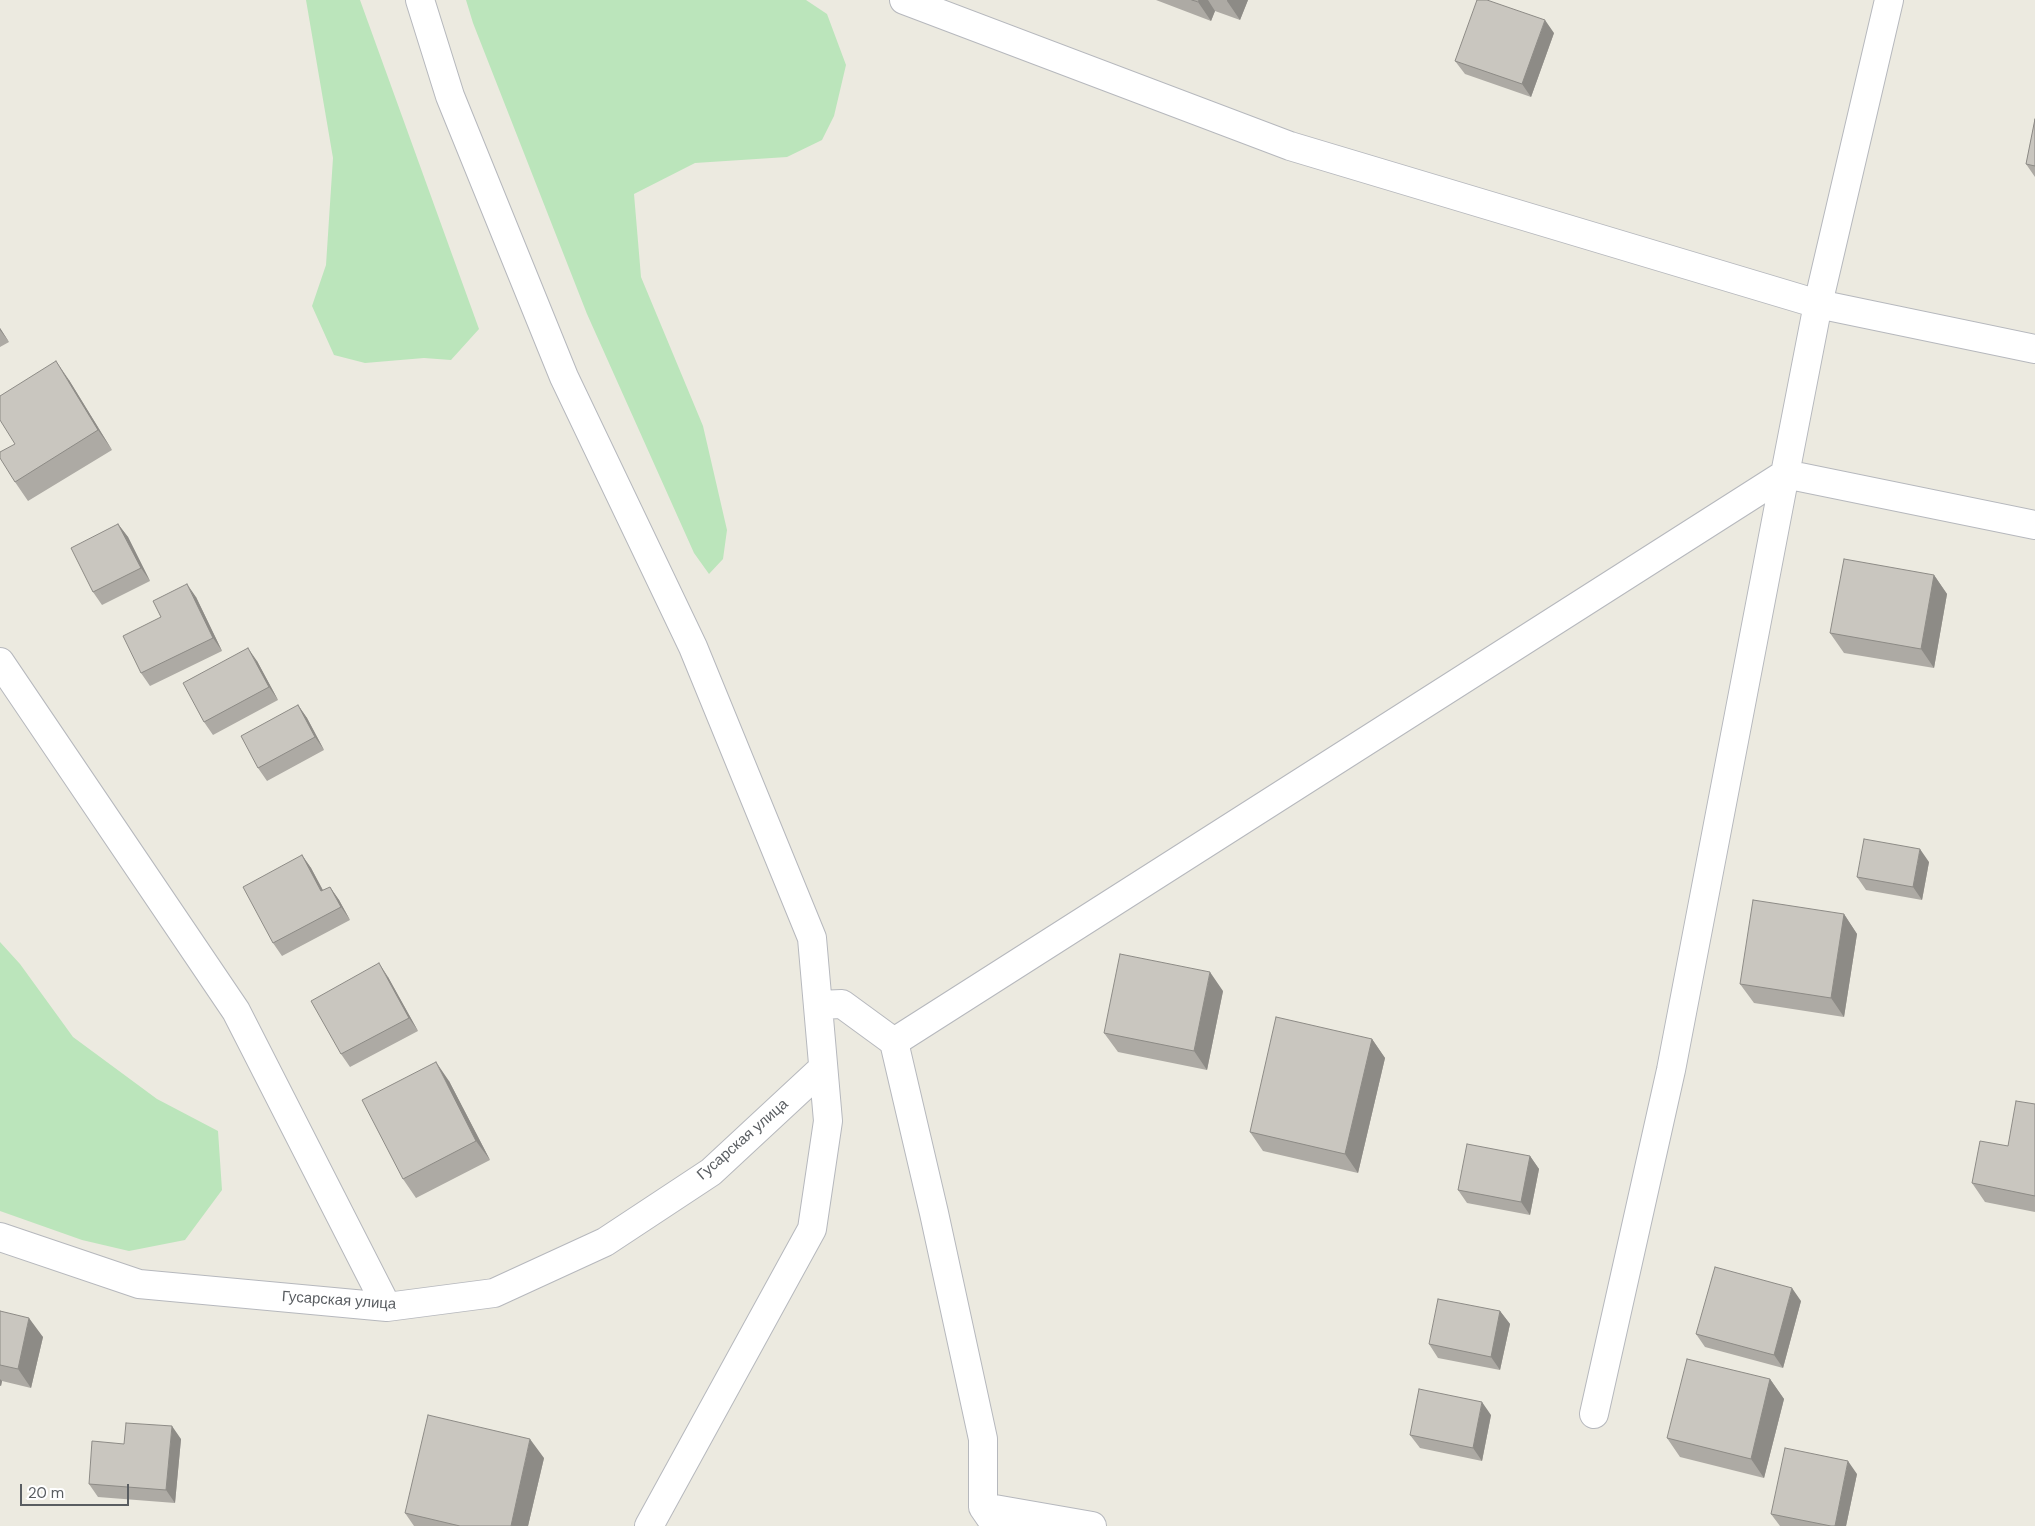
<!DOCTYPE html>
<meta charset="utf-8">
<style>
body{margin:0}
#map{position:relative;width:2035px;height:1526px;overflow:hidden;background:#eceae0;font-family:"DM Sans",sans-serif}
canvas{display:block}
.scale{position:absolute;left:20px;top:1484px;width:109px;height:22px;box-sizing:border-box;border:2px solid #595d61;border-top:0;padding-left:6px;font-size:15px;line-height:18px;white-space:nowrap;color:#595d61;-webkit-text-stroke:4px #fff;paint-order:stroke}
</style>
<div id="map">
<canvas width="2035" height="1526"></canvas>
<div class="scale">20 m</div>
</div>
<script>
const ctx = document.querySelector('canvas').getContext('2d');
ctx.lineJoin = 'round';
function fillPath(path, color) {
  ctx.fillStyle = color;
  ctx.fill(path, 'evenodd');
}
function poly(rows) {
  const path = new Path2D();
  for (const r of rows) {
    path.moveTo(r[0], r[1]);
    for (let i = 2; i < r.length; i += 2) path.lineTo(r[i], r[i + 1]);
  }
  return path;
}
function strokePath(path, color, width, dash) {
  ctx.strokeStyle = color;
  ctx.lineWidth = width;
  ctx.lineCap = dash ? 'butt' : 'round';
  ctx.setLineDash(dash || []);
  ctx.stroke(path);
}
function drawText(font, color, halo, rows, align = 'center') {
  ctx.font = font + ' "DM Sans",sans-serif';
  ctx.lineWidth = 4;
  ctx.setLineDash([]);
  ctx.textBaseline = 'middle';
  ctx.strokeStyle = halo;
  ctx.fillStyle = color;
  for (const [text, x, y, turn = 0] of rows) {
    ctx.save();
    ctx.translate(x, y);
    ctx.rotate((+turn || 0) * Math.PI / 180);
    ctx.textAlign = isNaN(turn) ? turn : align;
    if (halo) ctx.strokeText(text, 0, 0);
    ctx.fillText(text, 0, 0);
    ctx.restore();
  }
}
fillPath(poly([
 [306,0,360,0,479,329,451,360,424,358,365,363,334,355,312,306,326,265,333,158],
 [466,0,806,0,827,14,846,65,834,116,822,140,787,157,695,163,634,194,641,277,703,426,727,530,723,559,709,574,694,553,587,314,473,23],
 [0,942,20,964,73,1037,157,1099,218,1131,222,1190,185,1240,129,1251,82,1240,0,1211]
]), '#bbe5bb');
const minor = poly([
 [420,0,450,96,564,377,693,647,812,938,828,1121,812,1229,649,1526],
 [904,0,1290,146,1818,304,2035,349],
 [1889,0,1818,304,1785,474,2035,525],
 [0,662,236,1011,387,1307],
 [818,1005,842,1004,894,1042,934,1213,983,1439,983,1507,996,1526],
 [894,1042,1785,474,1671,1070,1594,1414],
 [0,1237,139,1284,387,1307,494,1293,605,1242,711,1172,823,1068],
 [983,1507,1092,1526]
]);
strokePath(minor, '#b6b8bd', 30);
strokePath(minor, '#fff', 28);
fillPath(poly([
 [1156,0,1248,0,1240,20,1215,11,1211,21],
 [1554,33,1531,97,1465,74,1455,61],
 [2035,119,2035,177,2026,164],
 [0,328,9,342,0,347],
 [69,380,112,450,28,501,15,482,15,444],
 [118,524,128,537,150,581,102,605,93,592],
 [1934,575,1947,594,1934,668,1844,653,1830,633],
 [196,597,222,651,150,686,141,673,161,617],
 [257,661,278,700,213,735,204,722],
 [298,705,307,718,324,750,267,781,258,768],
 [302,855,311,868,323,890,330,887,339,900,350,920,282,956,273,943],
 [1929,862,1922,900,1866,890,1857,877],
 [1844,914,1857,934,1844,1017,1754,1003,1740,984],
 [388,977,418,1031,350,1067,341,1054],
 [1223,991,1207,1070,1118,1052,1104,1033],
 [1372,1039,1385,1058,1358,1173,1263,1151,1250,1132],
 [449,1081,490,1160,416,1198,403,1179],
 [2035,1104,2035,1212,1985,1202,1972,1183,2008,1146],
 [1530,1156,1539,1169,1530,1215,1467,1203,1458,1190],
 [1801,1301,1783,1368,1705,1347,1696,1334],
 [0,1311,43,1337,31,1388,2,1381,1,1386,0,1386],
 [1500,1311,1510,1324,1500,1370,1438,1358,1429,1344],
 [1770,1379,1784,1399,1764,1478,1680,1457,1667,1438],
 [1491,1415,1482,1461,1420,1448,1410,1435],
 [181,1439,175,1503,98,1497,89,1484],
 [544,1458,528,1526,414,1526,405,1513],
 [1857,1474,1846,1526,1780,1526,1771,1514]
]), '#adaaa4');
fillPath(poly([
 [1199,0,1208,0,1215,11,1211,21,1198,2],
 [1227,0,1248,0,1240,20,1227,1],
 [1545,20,1554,33,1531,97,1522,84],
 [0,328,9,342,0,330],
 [56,361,69,380,112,450,98,430],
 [118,524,128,537,150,581,141,568],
 [1934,575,1947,594,1934,668,1921,649],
 [187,584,196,597,222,651,213,638],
 [248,648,257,661,278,700,269,687],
 [298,705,307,718,324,750,315,737],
 [1920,849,1929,862,1922,900,1913,887],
 [302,855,311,868,330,904,321,891],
 [330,887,339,900,350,920,341,907],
 [1844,914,1857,934,1844,1017,1831,998],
 [379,963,388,977,418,1031,409,1018],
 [1210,972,1223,991,1207,1070,1194,1051],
 [1372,1039,1385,1058,1358,1173,1345,1154],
 [436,1062,449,1081,490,1160,476,1141],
 [1530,1156,1539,1169,1530,1215,1521,1202],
 [1792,1288,1801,1301,1783,1368,1774,1355],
 [1500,1311,1510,1324,1500,1370,1491,1357],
 [29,1318,43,1337,31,1388,18,1369],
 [0,1379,2,1381,1,1386,0,1385],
 [1770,1379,1784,1399,1764,1478,1751,1459],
 [1482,1402,1491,1415,1482,1461,1473,1448],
 [172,1426,181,1439,175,1503,166,1490],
 [530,1439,544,1458,528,1526,511,1526],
 [1848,1461,1857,1474,1846,1526,1835,1526]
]), '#8d8b86');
const building = poly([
 [1192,0,1199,0,1198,2,1192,0],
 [1477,0,1487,0,1545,20,1522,84,1455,61,1477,0],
 [2035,119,2035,166,2026,164,2035,119],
 [56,361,98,430,15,482,0,458,0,452,15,444,0,420,0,396,56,361],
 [118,524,141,568,93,592,71,548,118,524],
 [1844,559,1934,575,1921,649,1830,633,1844,559],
 [187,584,213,638,141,673,123,636,161,617,153,601,187,584],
 [248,648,269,687,204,722,183,683,248,648],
 [298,705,315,737,258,768,241,736,298,705],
 [1864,839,1920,849,1913,887,1857,877,1864,839],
 [302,855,321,891,330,887,341,907,273,943,243,887,302,855],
 [1753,900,1844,914,1831,998,1740,984,1753,900],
 [1120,954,1210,972,1194,1051,1104,1033,1120,954],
 [379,963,409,1018,341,1054,311,1001,379,963],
 [1276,1017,1372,1039,1345,1154,1250,1132,1276,1017],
 [436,1062,476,1141,403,1179,362,1100,436,1062],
 [2016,1101,2035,1104,2035,1196,1972,1183,1980,1141,2008,1146,2016,1101],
 [1467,1144,1530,1156,1521,1202,1458,1190,1467,1144],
 [1715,1267,1792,1288,1774,1355,1696,1334,1715,1267],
 [1438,1299,1500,1311,1491,1357,1429,1344,1438,1299],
 [0,1311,29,1318,18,1369,0,1365,0,1311],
 [1687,1359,1770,1379,1751,1459,1667,1438,1687,1359],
 [1419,1389,1482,1402,1473,1448,1410,1435,1419,1389],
 [428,1415,530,1439,511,1526,460,1526,405,1513,428,1415],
 [126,1423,172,1426,166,1490,89,1484,92,1441,124,1444,126,1423],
 [1785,1448,1848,1461,1835,1526,1831,1526,1771,1514,1785,1448]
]);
fillPath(building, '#c9c6bf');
strokePath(building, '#8d8b86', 1);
drawText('15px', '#595d61', '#fff', [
 ["Гусарская улица",743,1140,-41],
 ["Гусарская улица",339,1301,4]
]);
</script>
